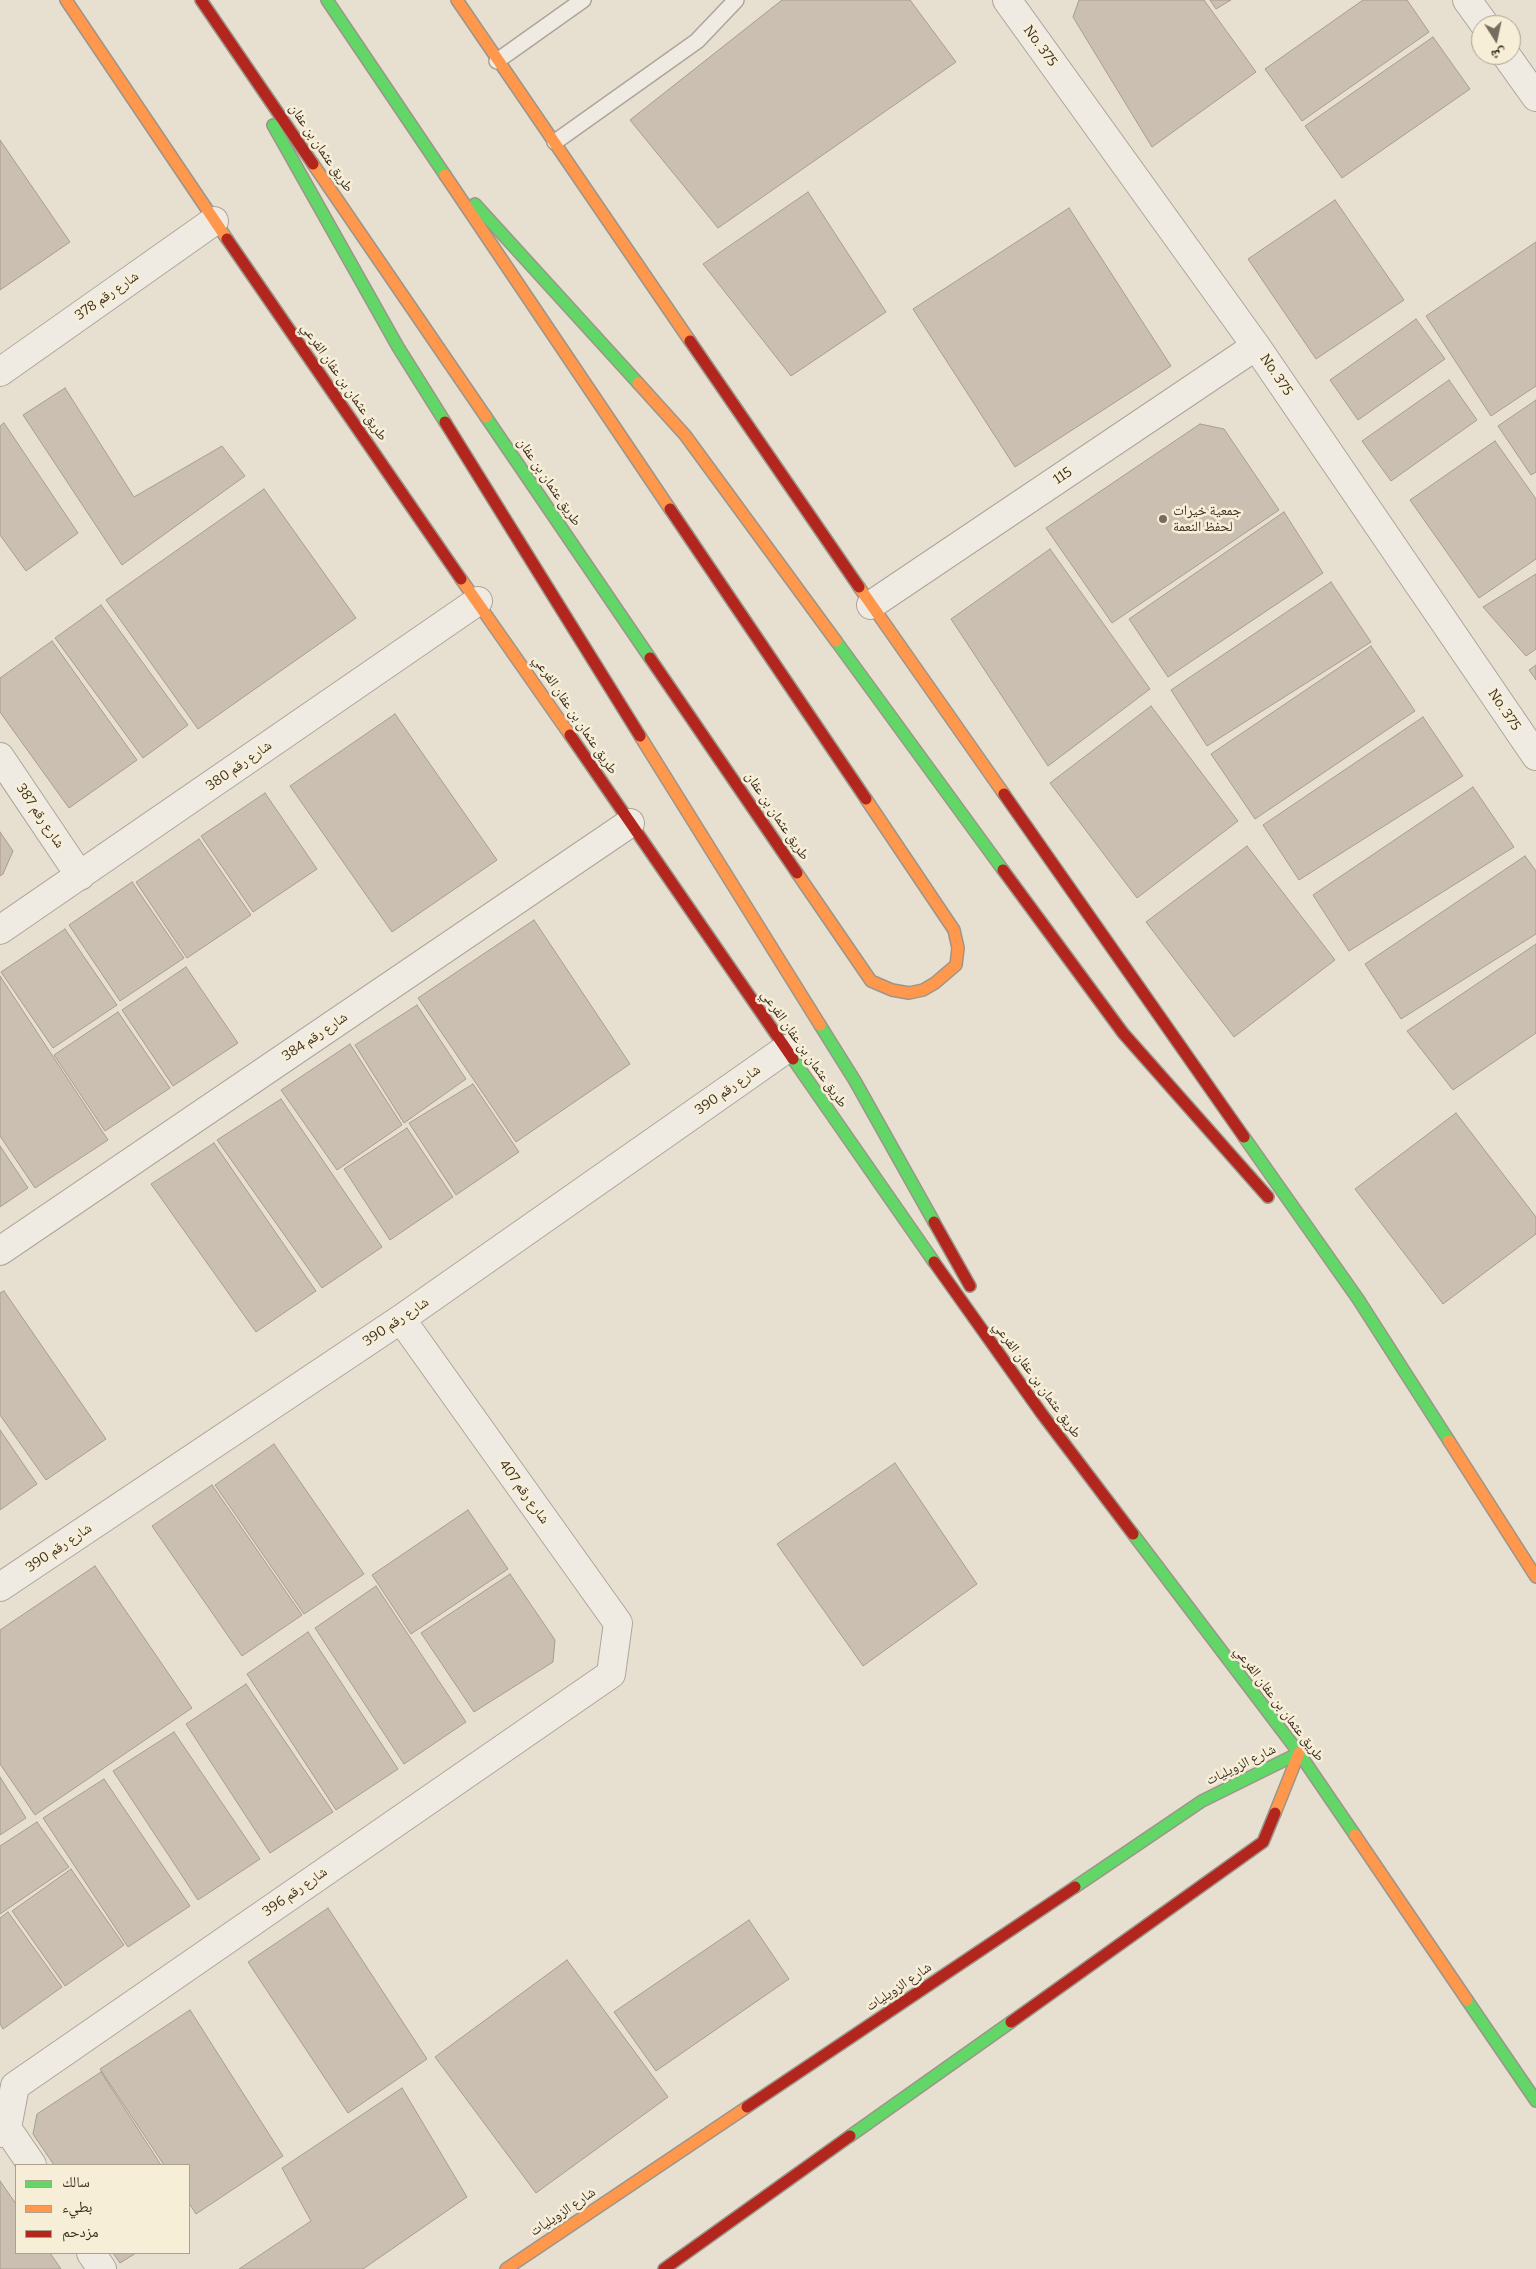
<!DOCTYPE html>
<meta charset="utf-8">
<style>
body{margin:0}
#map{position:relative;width:1536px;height:2269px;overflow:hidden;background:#e7e0d1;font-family:Bitter,"Noto Naskh Arabic",serif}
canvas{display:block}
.legend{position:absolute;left:15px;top:2164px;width:175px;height:90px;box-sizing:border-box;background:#f7eed8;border:1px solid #ada18e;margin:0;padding:6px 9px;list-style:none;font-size:15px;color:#3d2e20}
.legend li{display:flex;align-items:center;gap:10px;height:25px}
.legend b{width:25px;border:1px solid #ada18e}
.north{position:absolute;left:1471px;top:15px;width:50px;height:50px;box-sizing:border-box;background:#f7eed8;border:1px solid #ada18e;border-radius:50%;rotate:170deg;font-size:14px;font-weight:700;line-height:20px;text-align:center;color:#3d2e20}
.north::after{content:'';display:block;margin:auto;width:18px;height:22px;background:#786c5e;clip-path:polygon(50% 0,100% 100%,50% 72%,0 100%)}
</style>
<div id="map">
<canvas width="1536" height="2269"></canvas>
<ul class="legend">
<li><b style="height:6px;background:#63d668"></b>سالك</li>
<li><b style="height:6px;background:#ff974d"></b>بطيء</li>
<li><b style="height:6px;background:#b3261e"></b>مزدحم</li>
</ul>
<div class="north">ش</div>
</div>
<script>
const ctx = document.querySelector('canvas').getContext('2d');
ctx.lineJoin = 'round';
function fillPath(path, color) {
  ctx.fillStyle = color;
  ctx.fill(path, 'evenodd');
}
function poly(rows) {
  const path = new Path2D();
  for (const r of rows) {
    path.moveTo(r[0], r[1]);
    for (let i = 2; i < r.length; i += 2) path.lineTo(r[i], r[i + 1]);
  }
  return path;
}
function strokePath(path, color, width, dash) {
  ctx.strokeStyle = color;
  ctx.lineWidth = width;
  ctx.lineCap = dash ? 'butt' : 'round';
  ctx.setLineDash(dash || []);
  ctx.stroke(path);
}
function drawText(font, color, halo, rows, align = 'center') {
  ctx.font = font + ' Bitter,"Noto Naskh Arabic",serif';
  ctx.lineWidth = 5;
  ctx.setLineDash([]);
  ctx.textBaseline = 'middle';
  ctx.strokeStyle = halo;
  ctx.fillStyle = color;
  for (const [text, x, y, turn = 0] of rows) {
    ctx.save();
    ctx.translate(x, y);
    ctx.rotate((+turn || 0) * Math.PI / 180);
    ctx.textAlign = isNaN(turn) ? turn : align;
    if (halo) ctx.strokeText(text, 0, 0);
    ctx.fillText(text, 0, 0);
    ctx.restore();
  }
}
const building = poly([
 [782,0,910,0,956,62,718,228,630,120,782,0],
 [1079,0,1204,0,1256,72,1152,147,1073,17,1079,0],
 [1210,0,1231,0,1216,9,1210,0],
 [1363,0,1407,0,1429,32,1302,121,1265,69,1363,0],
 [1433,37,1470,89,1342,178,1305,126,1433,37],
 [0,140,70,242,0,290,0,140],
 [808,192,886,312,791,376,703,264,808,192],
 [1335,200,1404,300,1316,359,1248,259,1335,200],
 [1069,208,1171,366,1015,467,913,309,1069,208],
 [1536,242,1536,386,1491,416,1426,316,1536,242],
 [1416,319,1445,359,1358,420,1330,380,1416,319],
 [1449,380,1477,420,1391,481,1362,441,1449,380],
 [65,388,134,497,222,446,245,476,122,565,23,415,65,388],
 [1536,400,1536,472,1531,475,1498,426,1536,400],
 [4,423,78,533,26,571,0,535,0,426,4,423],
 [1200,424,1224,429,1279,510,1112,623,1046,528,1200,424],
 [1495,441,1536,499,1536,559,1479,598,1410,500,1495,441],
 [264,489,356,618,198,729,106,600,264,489],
 [1284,512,1323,573,1168,677,1129,619,1284,512],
 [1050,549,1150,689,1048,766,951,619,1050,549],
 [1536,574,1536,649,1526,656,1483,607,1536,574],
 [1331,582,1371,642,1207,746,1171,690,1331,582],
 [101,605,188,725,143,758,55,638,101,605],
 [52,641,137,760,69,808,0,712,0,678,52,641],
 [1371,646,1415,711,1255,819,1211,754,1371,646],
 [1536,665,1536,680,1529,670,1536,665],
 [1151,706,1238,821,1137,898,1050,783,1151,706],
 [395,714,497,860,392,932,290,786,395,714],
 [1423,717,1463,776,1299,880,1263,825,1423,717],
 [1473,787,1514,847,1349,951,1313,895,1473,787],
 [265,793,317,869,253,912,201,836,265,793],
 [0,832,13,851,3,874,0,876,0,832],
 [199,839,251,915,187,958,136,882,199,839],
 [1247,846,1335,960,1234,1037,1146,922,1247,846],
 [1525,856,1536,871,1536,934,1401,1019,1365,964,1525,856],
 [132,882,184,958,120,1001,69,925,132,882],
 [534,920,630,1064,516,1142,418,998,534,920],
 [65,929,117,1005,53,1048,1,972,65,929],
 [1536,944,1536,1033,1453,1090,1407,1031,1536,944],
 [186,967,238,1043,173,1086,122,1010,186,967],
 [0,976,108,1140,35,1188,0,1136,0,976],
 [417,1005,466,1079,404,1123,355,1045,417,1005],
 [118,1012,170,1088,105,1131,54,1055,118,1012],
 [350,1044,402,1125,337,1170,281,1090,350,1044],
 [473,1084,519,1152,456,1195,409,1123,473,1084],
 [281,1099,382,1247,322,1288,217,1140,281,1099],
 [1456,1113,1536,1217,1536,1234,1443,1304,1355,1189,1456,1113],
 [407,1128,453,1197,390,1240,344,1169,407,1128],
 [214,1143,316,1291,256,1332,151,1184,214,1143],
 [0,1146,28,1188,0,1207,0,1146],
 [4,1291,106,1439,46,1480,0,1415,0,1293,4,1291],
 [0,1430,37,1484,0,1510,0,1430],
 [274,1444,364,1574,304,1614,215,1485,274,1444],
 [895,1463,977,1584,863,1666,777,1544,895,1463],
 [212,1485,302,1615,242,1656,152,1526,212,1485],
 [468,1510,508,1569,411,1634,372,1575,468,1510],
 [95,1566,192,1708,35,1815,0,1764,0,1630,95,1566],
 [510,1574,555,1640,553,1662,474,1712,421,1633,510,1574],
 [376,1586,466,1722,404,1764,315,1628,376,1586],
 [308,1632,398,1769,336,1810,247,1674,308,1632],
 [246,1684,333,1812,270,1853,186,1724,246,1684],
 [174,1732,260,1859,198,1900,113,1771,174,1732],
 [0,1777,26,1818,0,1835,0,1777],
 [104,1779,190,1906,128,1947,43,1818,104,1779],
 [37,1822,69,1867,0,1914,0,1846,37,1822],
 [71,1869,124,1945,65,1986,12,1911,71,1869],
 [328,1908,427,2059,348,2113,248,1962,328,1908],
 [8,1912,62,1987,3,2029,0,2024,0,1918,8,1912],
 [749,1920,789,1979,656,2071,614,2012,749,1920],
 [567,1960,668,2097,536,2193,435,2057,567,1960],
 [190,2010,283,2156,196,2214,189,2203,189,2165,164,2165,100,2069,190,2010],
 [101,2072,161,2165,54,2165,33,2134,37,2114,101,2072],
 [402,2088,467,2197,363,2269,239,2269,311,2221,282,2168,402,2088],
 [0,2181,16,2204,16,2253,50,2253,61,2269,0,2269,0,2181],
 [113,2253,136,2253,120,2263,113,2253]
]);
fillPath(building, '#cbbfb2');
strokePath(building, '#a89c90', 1);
const lane = poly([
 [497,61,583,0],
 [555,142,697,41,736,0]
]);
const street = poly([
 [1007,0,1256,346,1536,756],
 [1467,0,1485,25],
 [1506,55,1536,97],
 [0,372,214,221],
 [871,605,1256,346],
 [0,757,80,876],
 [0,930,478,601],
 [0,1251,630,823],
 [0,1587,401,1319,786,1049],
 [0,2118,32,2165],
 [0,2133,7,2128,15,2086,611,1674,618,1623,401,1319],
 [91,2253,102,2269]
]);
const fast = poly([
 [327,0,445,175],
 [273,125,398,347,445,422],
 [475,204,638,383],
 [486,417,650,658],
 [836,641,1003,870],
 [820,1025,855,1081,934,1222],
 [793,1059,934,1262],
 [1244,1137,1358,1299,1449,1441],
 [1133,1534,1299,1753,1355,1835],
 [1075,1887,1202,1801,1299,1753],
 [1467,2000,1536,2101],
 [850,2136,1011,2022]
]);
const slow = poly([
 [66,0,227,239],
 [457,0,690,341],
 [313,164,486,417],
 [445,175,670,509],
 [638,383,685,435,836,641],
 [461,579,570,735],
 [859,587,1004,794],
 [640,736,820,1025],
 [797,873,871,981,892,990,909,993,923,990,935,983,956,965,958,948,954,930,866,799],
 [1449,1441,1536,1577],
 [1275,1813,1299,1753],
 [1355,1835,1467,2000],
 [506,2269,747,2107]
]);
const jam = poly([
 [201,0,313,164],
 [227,239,461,579],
 [690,341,859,587],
 [445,422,640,736],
 [670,509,866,799],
 [650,658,797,873],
 [570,735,793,1059],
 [1004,794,1244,1137],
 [1003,870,1123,1033,1268,1197],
 [934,1222,970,1286],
 [934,1262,1042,1414,1133,1534],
 [1011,2022,1263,1842,1275,1813],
 [747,2107,1075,1887],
 [664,2269,850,2136]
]);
strokePath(lane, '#ada599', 18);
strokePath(street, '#ada599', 30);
strokePath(fast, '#9c958a', 14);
strokePath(slow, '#9c958a', 14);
strokePath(jam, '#9c958a', 14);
strokePath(lane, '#efebe3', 15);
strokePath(street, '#efebe3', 28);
strokePath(fast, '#63d668', 11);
strokePath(slow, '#ff974d', 11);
strokePath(jam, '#b3261e', 11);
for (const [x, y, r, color] of [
 [1163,519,5,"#786c5e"]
]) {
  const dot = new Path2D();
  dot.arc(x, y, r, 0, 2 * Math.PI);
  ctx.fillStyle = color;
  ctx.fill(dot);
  strokePath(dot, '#f7eed8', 2);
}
drawText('14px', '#3d2e20', '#f7eed8', [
 ["No. 375",1040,46,54],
 ["طريق عثمان بن عفان",321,148,56],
 ["شارع رقم 378",107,296,-35],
 ["No. 375",1276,375,56],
 ["طريق عثمان بن عفان الفرعي",344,382,55],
 ["115",1063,476,-34],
 ["طريق عثمان بن عفان",549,482,56],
 ["No. 375",1504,710,56],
 ["طريق عثمان بن عفان الفرعي",575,715,56],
 ["شارع رقم 380",239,766,-35],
 ["شارع رقم 387",40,816,56],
 ["طريق عثمان بن عفان",777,816,56],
 ["شارع رقم 384",315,1037,-34],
 ["طريق عثمان بن عفان الفرعي",804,1049,55],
 ["شارع رقم 390",728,1090,-35],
 ["شارع رقم 390",396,1322,-34],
 ["طريق عثمان بن عفان الفرعي",1037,1380,54],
 ["شارع رقم 407",524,1492,54],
 ["شارع رقم 390",59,1548,-34],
 ["طريق عثمان بن عفان الفرعي",1279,1704,53],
 ["شارع الزويليات",1241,1765,-26],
 ["شارع رقم 396",295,1892,-35],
 ["شارع الزويليات",899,1987,-34],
 ["شارع الزويليات",563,2212,-34]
]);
drawText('14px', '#3d2e20', '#f7eed8', [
 ["جمعية خيرات",1173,511],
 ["لحفظ النعمة",1173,527]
], 'left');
</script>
